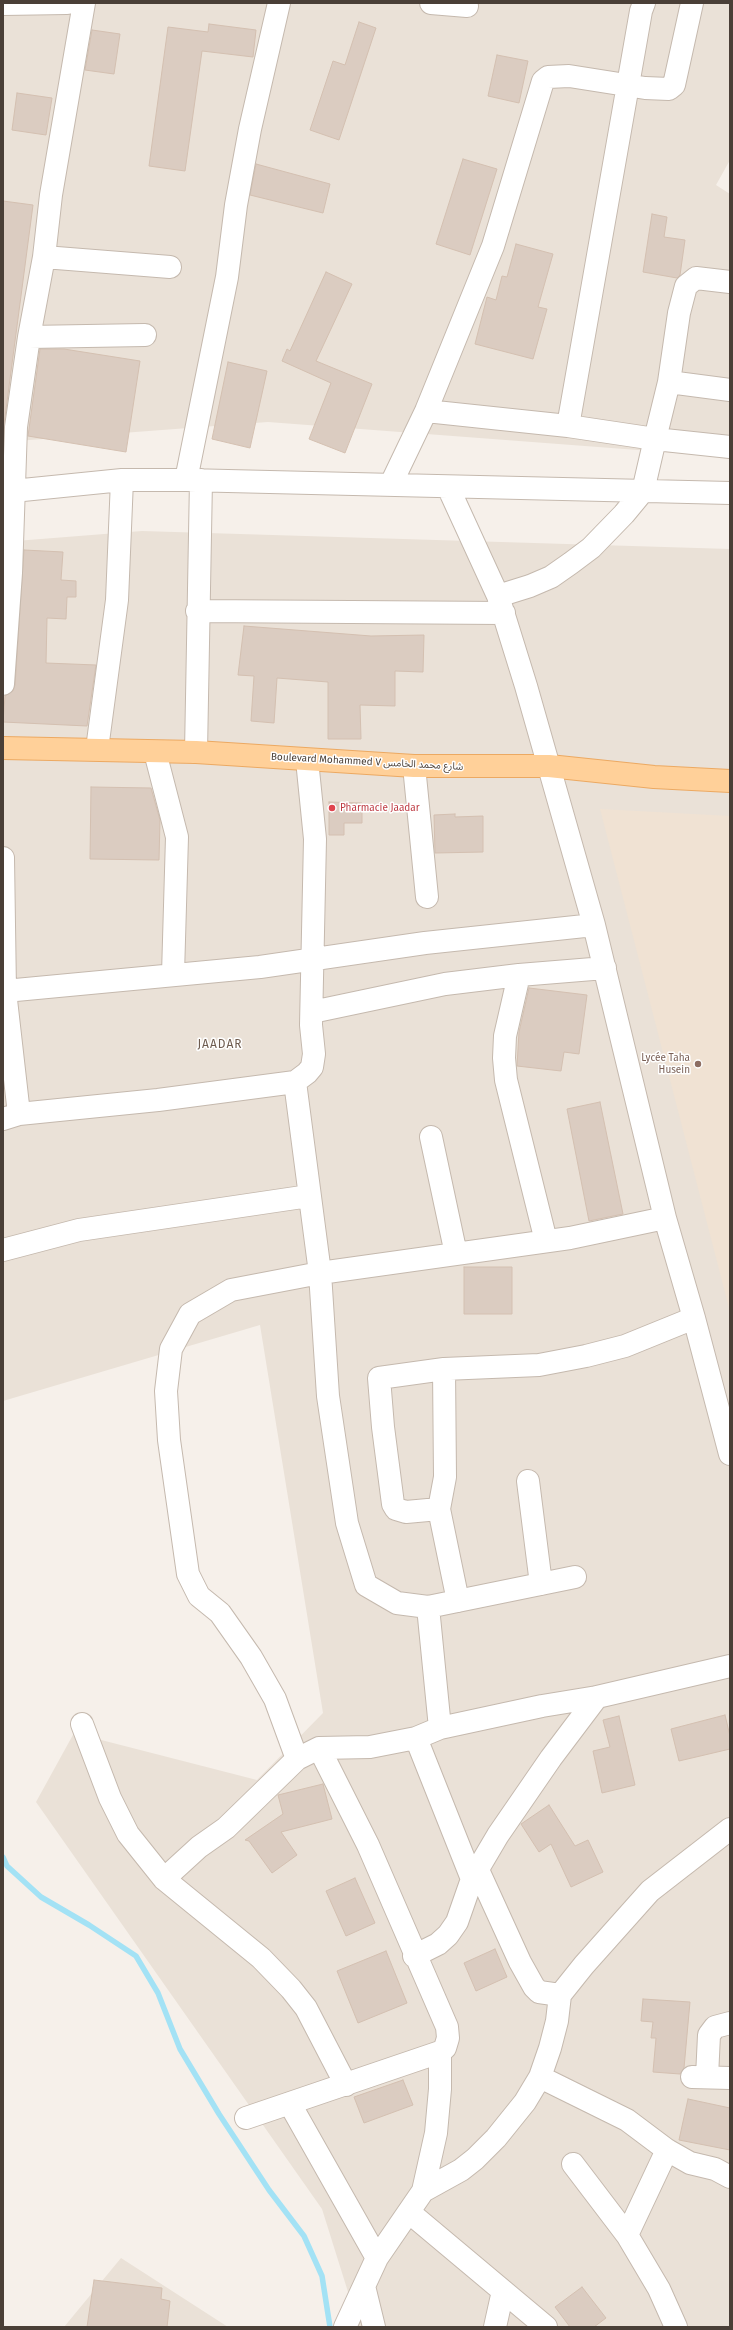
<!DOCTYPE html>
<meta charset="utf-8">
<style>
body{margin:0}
#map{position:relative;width:733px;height:2330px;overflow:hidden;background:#f6f0ea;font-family:"Fira Sans",sans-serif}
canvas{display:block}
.frame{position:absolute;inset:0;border:4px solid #4a3f37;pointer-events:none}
</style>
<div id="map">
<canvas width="733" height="2330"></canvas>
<div class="frame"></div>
</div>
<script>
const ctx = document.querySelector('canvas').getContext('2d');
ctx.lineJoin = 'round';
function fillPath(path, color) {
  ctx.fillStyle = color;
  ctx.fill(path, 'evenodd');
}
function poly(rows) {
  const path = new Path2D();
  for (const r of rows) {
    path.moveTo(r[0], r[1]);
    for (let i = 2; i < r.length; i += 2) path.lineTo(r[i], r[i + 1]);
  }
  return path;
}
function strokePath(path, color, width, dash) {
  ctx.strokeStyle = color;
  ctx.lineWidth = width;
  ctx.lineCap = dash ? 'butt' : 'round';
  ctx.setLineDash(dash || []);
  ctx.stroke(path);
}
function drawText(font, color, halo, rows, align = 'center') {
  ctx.font = font + ' "Fira Sans","Noto Sans Arabic",sans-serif';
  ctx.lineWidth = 3;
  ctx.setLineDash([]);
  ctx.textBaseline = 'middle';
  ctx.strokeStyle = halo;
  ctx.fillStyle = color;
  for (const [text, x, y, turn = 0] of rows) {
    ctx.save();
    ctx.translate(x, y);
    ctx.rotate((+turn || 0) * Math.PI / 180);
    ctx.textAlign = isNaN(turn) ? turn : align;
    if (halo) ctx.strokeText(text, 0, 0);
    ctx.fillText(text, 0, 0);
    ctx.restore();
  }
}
fillPath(poly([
 [3,3,730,3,730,160,716,185,730,194,730,457,268,422,3,442],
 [142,531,730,549,730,2327,359,2327,322,2209,36,1802,74,1733,257,1780,323,1713,260,1325,3,1401,3,542],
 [121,2258,228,2327,64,2327]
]), '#eae1d7');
fillPath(poly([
 [600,809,730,816,730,1312]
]), '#f0e2d3');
strokePath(poly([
 [3,1857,7,1866,41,1897,89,1925,136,1956,158,1993,180,2049,219,2114,269,2190,304,2236,322,2276,330,2327]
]), '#a3e2f5', 5.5);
const building = poly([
 [359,22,376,28,339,140,310,130,333,61,345,65,359,22],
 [209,24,256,30,253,57,202,51,185,171,149,166,168,27,208,32,209,24],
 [92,30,120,34,114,74,85,70,92,30],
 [497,55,528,61,519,103,488,96,497,55],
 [17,93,52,98,46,135,12,130,17,93],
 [463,159,497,169,470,255,436,244,463,159],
 [256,164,330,184,323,213,250,195,256,164],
 [3,201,33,205,3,432,3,201],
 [652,214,667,217,664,237,685,240,680,275,677,278,643,272,652,214],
 [516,244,553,254,538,307,547,309,533,359,475,344,487,297,496,300,502,276,507,277,516,244],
 [326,272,352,284,316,361,372,384,345,453,309,439,331,383,282,361,287,349,290,351,326,272],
 [40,349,64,349,140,361,126,452,28,436,40,349],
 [228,362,267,371,250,448,212,439,228,362],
 [24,550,63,552,61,580,76,581,76,597,67,597,66,619,47,618,46,663,96,665,87,726,3,722,5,696,13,691,15,685,24,550],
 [244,626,371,636,424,635,423,672,395,671,395,706,360,705,361,739,328,739,328,682,277,678,274,723,251,721,254,676,238,675,244,626],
 [91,787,151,788,160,820,159,860,90,859,91,787],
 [329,802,362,803,362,823,344,823,344,835,329,835,329,802],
 [455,814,455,817,483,816,483,852,435,853,434,815,455,814],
 [529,988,587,995,579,1054,564,1052,561,1071,517,1066,519,1032,529,988],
 [600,1102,623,1214,589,1221,567,1109,600,1102],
 [464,1267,512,1267,512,1314,464,1314,464,1267],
 [725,1715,730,1736,730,1749,679,1761,671,1729,725,1715],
 [619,1716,635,1785,602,1793,593,1751,610,1747,603,1720,619,1716],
 [323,1784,332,1819,281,1832,297,1855,272,1873,249,1841,245,1840,283,1814,278,1795,323,1784],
 [549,1805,575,1846,588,1840,603,1872,571,1887,551,1844,539,1852,521,1824,549,1805],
 [355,1878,375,1923,346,1936,326,1891,355,1878],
 [495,1949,507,1977,476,1991,464,1963,495,1949],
 [386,1951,407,2003,358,2023,337,1971,386,1951],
 [643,1999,690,2002,684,2068,680,2074,653,2072,656,2038,651,2038,653,2022,641,2021,643,1999],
 [403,2080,413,2105,364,2123,354,2097,403,2080],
 [688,2099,730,2108,730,2150,679,2140,688,2099],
 [94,2280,162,2288,161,2299,170,2301,167,2327,87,2327,94,2280],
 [582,2287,606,2318,594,2327,570,2327,555,2307,582,2287]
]);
fillPath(building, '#dbccc1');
strokePath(building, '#d4c0b1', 1);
const minor = poly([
 [431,3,467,6],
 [3,4,67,3],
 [44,257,170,267],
 [730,282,696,278,686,286,679,313,669,382,655,439,730,447],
 [29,337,145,335],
 [669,382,730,390],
 [426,411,568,426],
 [186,480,227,277,236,205,250,129,279,3],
 [391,484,426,411,493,246,543,81,548,77,569,76,645,88,669,89,674,85,692,3],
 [448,487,498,596,526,686,594,925,665,1218,694,1318,730,1454],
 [3,492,122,480,186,480,730,493],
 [498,596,530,586,551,577,571,563,591,548,624,514,643,491,655,439,568,426,641,11,644,3],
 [197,611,504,613],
 [3,684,11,573,16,427,29,337,44,257,51,195,84,3],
 [97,749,117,600,122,480],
 [155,752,177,837,173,974],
 [196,752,201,480],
 [414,766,427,897],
 [3,858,5,991,19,1114],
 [519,975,505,1036,504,1058,506,1080,546,1241],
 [5,991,260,967,425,943,594,925],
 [312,1012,445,984,519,975,605,968],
 [295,1082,320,1273,328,1396,347,1523,366,1585,397,1603,428,1607,575,1577],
 [3,1119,19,1114,158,1100,295,1082,307,1073,312,1067,314,1054,311,1025,315,839,307,760],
 [431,1137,456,1254],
 [3,1250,79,1230,309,1196],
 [444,1369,445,1477,439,1509,458,1601],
 [528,1481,541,1584],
 [439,1509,406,1512,396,1509,393,1504,383,1427,379,1378,444,1369,539,1365,586,1356,625,1346,694,1318],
 [428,1607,440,1728],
 [82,1724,110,1798,128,1834,164,1879,261,1958,291,1989,306,2008,346,2085],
 [416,1738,472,1879],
 [297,1759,275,1699,251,1657,220,1613,199,1596,188,1574,169,1440,166,1391,171,1349,190,1314,231,1290,320,1273,570,1238,665,1218],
 [478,1870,520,1962,534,1987,539,1992,560,1995],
 [164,1879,199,1847,226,1828,297,1759,319,1748,370,1747,416,1738,440,1728,542,1706,597,1697,730,1666],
 [414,1956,438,1944,448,1935,457,1922,472,1879,498,1835,551,1758,597,1697],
 [540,2077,627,2120,667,2150,690,2163,715,2169,730,2177],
 [692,2077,730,2078],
 [707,2077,709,2035,715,2027,730,2023],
 [290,2104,377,2258],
 [246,2118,440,2052,445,2048,448,2038,447,2027,368,1845,319,1748],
 [573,2164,627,2235,659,2289,676,2327],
 [423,2191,461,2170,475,2159,496,2138,525,2102,540,2077,550,2048,557,2021,560,1995,584,1965,650,1891,730,1829],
 [410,2213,546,2327],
 [627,2235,667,2150],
 [364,2286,374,2327],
 [345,2327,377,2258,423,2191,436,2133,440,2089,440,2052],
 [495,2327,503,2291]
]);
const major = poly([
 [3,748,196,752,414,766,549,766,654,777,730,781]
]);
strokePath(minor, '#c5b9ae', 24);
strokePath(major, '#eca962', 24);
strokePath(minor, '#fff', 22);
strokePath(major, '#ffd099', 22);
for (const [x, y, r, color] of [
 [332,808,4,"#e0444e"],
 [698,1064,4,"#8d6e63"]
]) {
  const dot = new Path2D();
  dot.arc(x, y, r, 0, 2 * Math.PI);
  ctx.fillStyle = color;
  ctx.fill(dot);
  strokePath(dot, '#fff', 1.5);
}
drawText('10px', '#4a3f37', '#fff', [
 ["Boulevard Mohammed V شارع محمد الخامس",367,762,3]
]);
drawText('10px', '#be3a42', '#fff', [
 ["Pharmacie Jaadar",340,808]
], 'left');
drawText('10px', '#785e54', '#fff', [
 ["Lycée Taha",690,1058],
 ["Husein",690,1070]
], 'right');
ctx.letterSpacing = '1px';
drawText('12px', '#6e5b4e', '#fff', [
 ["JAADAR",220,1045]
]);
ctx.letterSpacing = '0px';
</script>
